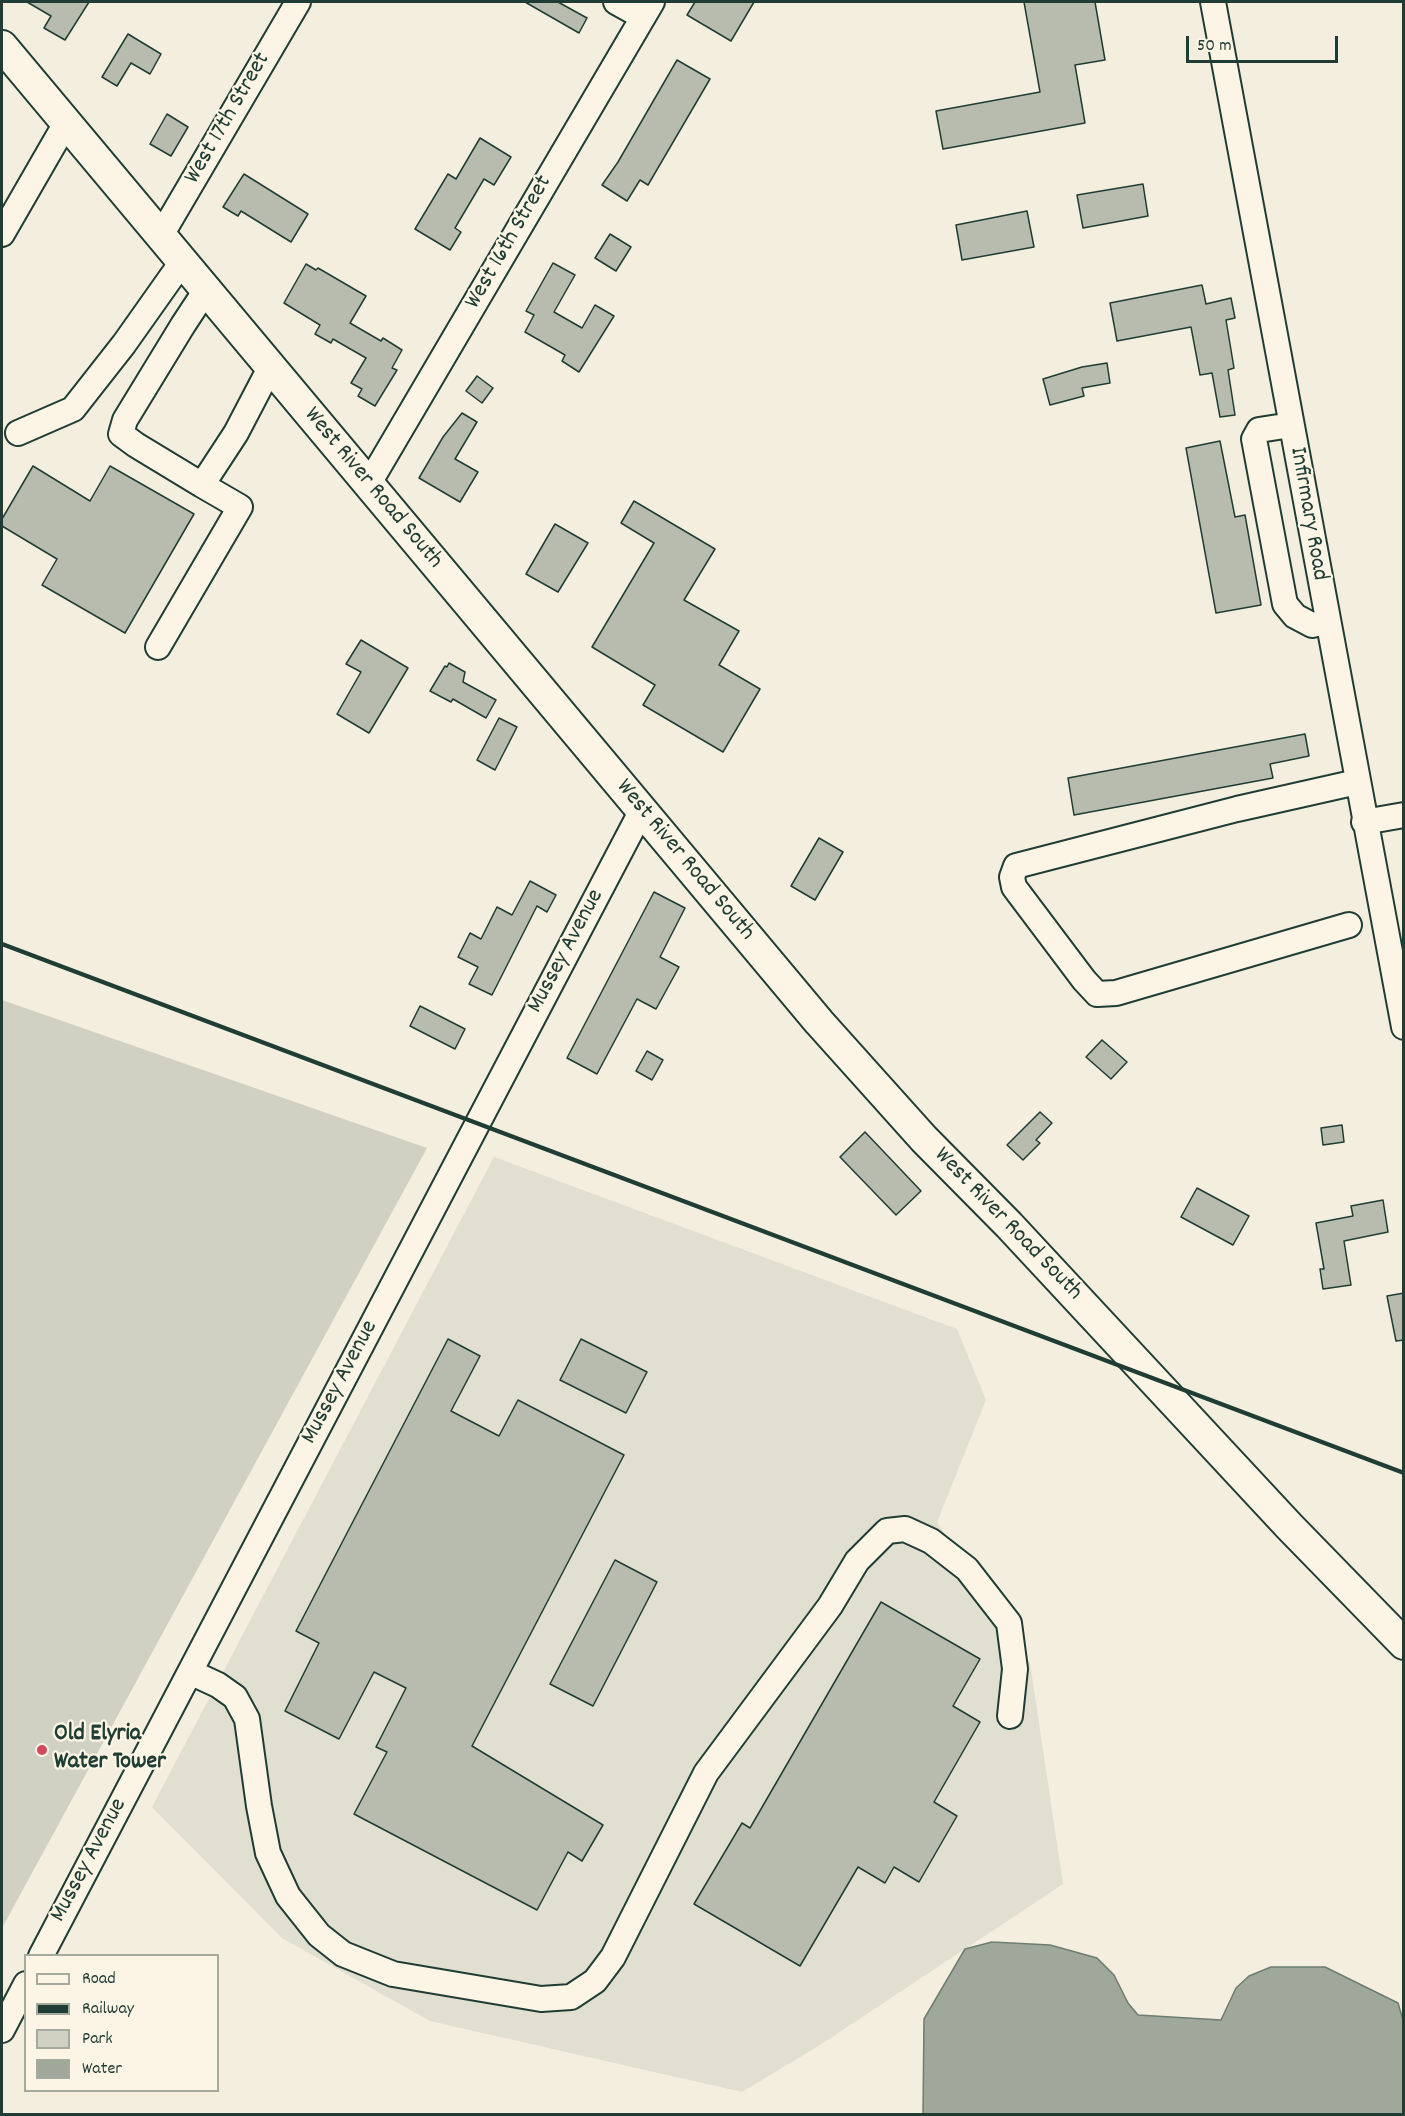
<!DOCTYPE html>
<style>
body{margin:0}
#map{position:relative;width:1405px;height:2116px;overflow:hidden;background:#f3eede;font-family:Dekko,sans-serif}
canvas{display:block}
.frame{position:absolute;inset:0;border:3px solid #1f3d34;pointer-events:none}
.legend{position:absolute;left:24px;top:1954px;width:195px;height:138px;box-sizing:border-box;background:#fcf5e5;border:2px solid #a4ab9e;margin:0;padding:8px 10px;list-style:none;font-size:18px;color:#1f3d34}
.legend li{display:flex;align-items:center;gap:12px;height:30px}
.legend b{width:30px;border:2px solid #a4ab9e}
.scale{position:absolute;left:1186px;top:36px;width:152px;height:27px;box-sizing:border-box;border:3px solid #1f3d34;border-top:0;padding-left:8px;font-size:18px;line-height:21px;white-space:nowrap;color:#1f3d34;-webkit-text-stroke:4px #fcf5e5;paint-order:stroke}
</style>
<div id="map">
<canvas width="1405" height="2116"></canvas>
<div class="frame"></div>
<ul class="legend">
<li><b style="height:8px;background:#fcf5e5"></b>Road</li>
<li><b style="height:8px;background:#1f3d34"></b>Railway</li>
<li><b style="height:16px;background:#d0d1c2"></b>Park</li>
<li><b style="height:16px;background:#a0a89b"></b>Water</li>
</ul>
<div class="scale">50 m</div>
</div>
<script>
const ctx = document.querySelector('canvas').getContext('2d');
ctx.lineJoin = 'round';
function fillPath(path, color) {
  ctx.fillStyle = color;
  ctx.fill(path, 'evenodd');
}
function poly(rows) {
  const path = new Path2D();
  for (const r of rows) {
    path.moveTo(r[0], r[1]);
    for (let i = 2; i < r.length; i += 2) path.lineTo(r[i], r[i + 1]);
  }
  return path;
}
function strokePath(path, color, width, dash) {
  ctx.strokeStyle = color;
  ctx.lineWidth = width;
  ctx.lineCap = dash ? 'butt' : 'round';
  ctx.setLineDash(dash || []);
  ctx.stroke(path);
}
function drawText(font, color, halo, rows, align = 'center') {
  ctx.font = font + ' Dekko,sans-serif';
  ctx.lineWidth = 4.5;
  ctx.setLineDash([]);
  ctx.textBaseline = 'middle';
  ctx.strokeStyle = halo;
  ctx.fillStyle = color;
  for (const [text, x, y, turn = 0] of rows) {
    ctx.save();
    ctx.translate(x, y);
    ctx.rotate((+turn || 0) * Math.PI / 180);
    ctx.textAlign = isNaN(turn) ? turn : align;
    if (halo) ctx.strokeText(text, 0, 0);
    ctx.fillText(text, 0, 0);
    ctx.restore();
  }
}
fillPath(poly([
 [494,1157,957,1329,986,1400,937,1522,1030,1663,1063,1884,820,2045,742,2092,430,2021,282,1938,152,1807]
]), '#e1dfd0');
fillPath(poly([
 [2,1000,427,1148,2,1928]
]), '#d0d1c2');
const water = poly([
 [992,1942,1050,1945,1097,1958,1114,1975,1128,2003,1138,2015,1221,2020,1236,1988,1249,1976,1271,1967,1325,1967,1398,2003,1403,2020,1403,2114,923,2114,924,2019,965,1949,992,1942]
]);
fillPath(water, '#a0a89b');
strokePath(water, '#6c7d72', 1.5);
const building = poly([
 [27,2,89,2,65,40,44,28,51,16,27,2],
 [525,2,558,2,587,18,579,33,525,2],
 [695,2,754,2,731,41,687,15,695,2],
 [1024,2,1095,2,1105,60,1075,65,1085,123,943,149,936,111,1040,92,1024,2],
 [128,34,161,54,150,74,131,63,117,86,102,77,128,34],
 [677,60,710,79,648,185,640,180,627,201,602,185,618,162,677,60],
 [167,114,188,127,171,156,150,144,167,114],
 [480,138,511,157,494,185,484,179,455,228,461,232,450,250,415,229,448,174,456,179,480,138],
 [244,174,308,214,291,242,241,211,238,216,223,207,244,174],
 [1143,184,1148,216,1083,228,1077,195,1143,184],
 [1027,211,1034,247,962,260,956,225,1027,211],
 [610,234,631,247,616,271,595,258,610,234],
 [553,263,575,275,554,312,582,328,595,305,614,316,579,372,562,361,565,355,525,332,534,315,526,311,553,263],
 [306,264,316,270,318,268,366,296,350,323,381,341,383,338,402,350,392,368,397,370,375,406,358,396,362,389,351,383,366,358,333,339,331,343,315,334,320,325,284,303,306,264],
 [1202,285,1206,304,1231,298,1235,318,1226,320,1234,368,1228,370,1235,415,1220,417,1212,373,1200,375,1191,327,1117,341,1110,303,1202,285],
 [1107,363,1110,383,1082,388,1084,396,1050,405,1043,379,1082,367,1107,363],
 [477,376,493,388,482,403,466,391,477,376],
 [462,413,477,422,455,459,478,472,460,502,419,478,443,437,462,413],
 [1220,441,1235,517,1245,515,1261,605,1216,613,1186,448,1220,441],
 [33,466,90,501,110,466,194,514,125,633,42,585,57,559,2,526,2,519,33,466],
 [634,501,715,549,684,600,739,631,719,665,760,689,723,752,643,705,655,685,592,647,654,543,621,523,634,501],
 [555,524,588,543,558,592,526,574,555,524],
 [361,640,408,668,369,733,337,714,361,672,346,664,361,640],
 [449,663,465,672,463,682,496,700,486,718,453,699,451,702,430,691,445,666,447,667,449,663],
 [499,718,517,727,495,770,477,760,499,718],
 [1305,734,1309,756,1270,764,1273,778,1074,815,1068,778,1305,734],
 [819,838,843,852,815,900,791,886,819,838],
 [530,881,556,895,547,912,537,906,492,995,469,984,478,967,458,957,470,933,481,939,497,907,512,915,530,881],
 [654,892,685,908,660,957,679,967,656,1009,637,999,597,1074,567,1058,654,892],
 [420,1006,465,1029,455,1049,410,1026,420,1006],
 [1102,1040,1127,1062,1111,1079,1086,1057,1102,1040],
 [647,1051,663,1060,652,1080,636,1071,647,1051],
 [1040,1112,1052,1123,1036,1140,1040,1143,1023,1160,1007,1145,1040,1112],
 [1342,1125,1344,1142,1323,1145,1321,1128,1342,1125],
 [865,1132,921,1191,896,1215,840,1157,865,1132],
 [1197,1188,1249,1216,1233,1245,1181,1217,1197,1188],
 [1383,1200,1388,1232,1344,1241,1351,1285,1323,1289,1320,1269,1324,1269,1316,1223,1353,1216,1351,1206,1383,1200],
 [1404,1293,1404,1340,1396,1341,1387,1296,1404,1293],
 [448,1339,480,1356,451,1411,499,1436,518,1400,624,1455,472,1746,603,1825,582,1861,568,1852,537,1910,354,1814,387,1752,376,1747,406,1688,374,1672,339,1739,285,1711,319,1643,296,1631,448,1339],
 [581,1339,647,1372,626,1413,560,1380,581,1339],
 [615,1560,657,1582,593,1706,550,1684,615,1560],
 [881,1602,980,1659,953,1706,980,1722,934,1802,957,1816,919,1882,894,1867,885,1883,858,1867,800,1966,694,1904,742,1823,750,1828,881,1602]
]);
fillPath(building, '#b8bcae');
strokePath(building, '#1f3d34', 1.5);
const minor = poly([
 [616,2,643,17],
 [1213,2,1404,1027],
 [2,234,66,123],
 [160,237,298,2],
 [1291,425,1259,430,1254,439,1285,604,1295,616,1312,625,1327,622],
 [18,433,73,409,124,344,182,262],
 [202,485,136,445,121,434,125,420,183,325,206,290],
 [368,485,652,2],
 [158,647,240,507,202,485,236,433,271,366],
 [1364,822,1404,815],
 [1349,925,1116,993,1097,994,1084,980,1014,887,1012,877,1016,866,1237,809,1357,782],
 [190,1672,218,1685,235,1697,247,1719,259,1806,268,1853,288,1896,319,1935,343,1954,393,1974,541,1999,571,1997,595,1981,613,1957,706,1773,830,1606,857,1561,887,1531,905,1529,931,1541,967,1569,1009,1623,1015,1669,1010,1716],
 [41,1956,642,810],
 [2,2030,26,1984]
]);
const major = poly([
 [2,46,819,1022,924,1139,1009,1225,1289,1526,1404,1644]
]);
strokePath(minor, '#1f3d34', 28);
strokePath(major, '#1f3d34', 34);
strokePath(minor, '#fcf5e5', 24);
strokePath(major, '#fcf5e5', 30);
strokePath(poly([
 [2,944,1404,1473]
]), '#1f3d34', 4.5);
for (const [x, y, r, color] of [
 [42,1750,6,"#d1495b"]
]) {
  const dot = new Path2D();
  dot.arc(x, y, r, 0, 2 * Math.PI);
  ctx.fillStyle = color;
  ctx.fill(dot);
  strokePath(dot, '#fcf5e5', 2);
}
drawText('24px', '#1f3d34', '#fcf5e5', [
 ["West 17th Street",229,119,-60],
 ["West 16th Street",510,243,-60],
 ["West River Road South",372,489,50],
 ["Infirmary Road",1307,514,80],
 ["West River Road South",684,861,50],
 ["Mussey Avenue",567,952,-62],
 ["West River Road South",1007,1225,46],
 ["Mussey Avenue",341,1383,-62],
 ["Mussey Avenue",90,1861,-62]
]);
drawText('bold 24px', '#1f3d34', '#fcf5e5', [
 ["Old Elyria",54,1736],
 ["Water Tower",54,1764]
], 'left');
</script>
